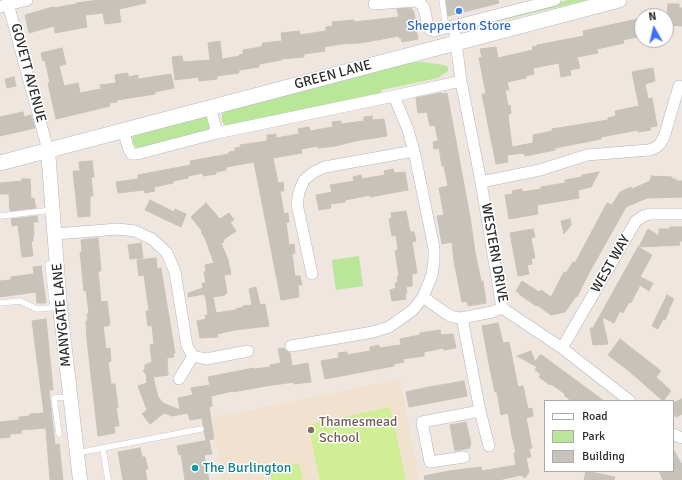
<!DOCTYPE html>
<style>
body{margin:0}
#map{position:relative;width:682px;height:480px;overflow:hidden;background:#eee6df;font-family:Signika,sans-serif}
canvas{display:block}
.legend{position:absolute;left:544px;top:400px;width:130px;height:72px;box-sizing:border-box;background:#fff;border:1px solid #ababab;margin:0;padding:5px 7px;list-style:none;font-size:12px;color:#2d2d2d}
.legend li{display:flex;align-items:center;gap:8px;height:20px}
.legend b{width:20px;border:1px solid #ababab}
.north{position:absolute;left:634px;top:8px;width:40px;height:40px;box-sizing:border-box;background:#fff;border:1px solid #ababab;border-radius:50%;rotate:352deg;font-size:11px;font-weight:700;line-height:16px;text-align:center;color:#2d2d2d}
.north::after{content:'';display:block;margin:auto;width:14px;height:18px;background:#3b6fff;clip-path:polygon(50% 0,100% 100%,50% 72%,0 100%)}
</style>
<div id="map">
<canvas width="682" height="480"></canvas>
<ul class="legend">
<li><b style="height:5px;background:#fff"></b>Road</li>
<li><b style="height:11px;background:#bae69a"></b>Park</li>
<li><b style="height:11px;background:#c7c2ba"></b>Building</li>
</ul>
<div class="north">N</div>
</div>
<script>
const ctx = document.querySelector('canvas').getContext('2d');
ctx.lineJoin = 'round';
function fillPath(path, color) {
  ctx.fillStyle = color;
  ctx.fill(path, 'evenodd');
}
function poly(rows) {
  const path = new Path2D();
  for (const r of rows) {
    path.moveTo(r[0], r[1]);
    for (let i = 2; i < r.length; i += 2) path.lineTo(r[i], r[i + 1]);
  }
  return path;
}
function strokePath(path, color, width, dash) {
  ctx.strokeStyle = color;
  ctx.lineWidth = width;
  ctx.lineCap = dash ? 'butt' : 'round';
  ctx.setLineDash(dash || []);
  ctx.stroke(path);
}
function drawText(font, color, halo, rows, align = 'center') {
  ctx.font = font + ' Signika,sans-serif';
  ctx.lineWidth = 3;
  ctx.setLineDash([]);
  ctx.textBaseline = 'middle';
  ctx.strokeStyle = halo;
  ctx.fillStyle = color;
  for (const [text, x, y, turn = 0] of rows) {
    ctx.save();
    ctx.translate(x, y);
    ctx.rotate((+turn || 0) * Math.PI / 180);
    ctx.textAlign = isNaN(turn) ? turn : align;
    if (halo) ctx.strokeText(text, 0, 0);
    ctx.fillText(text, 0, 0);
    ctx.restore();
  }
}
fillPath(poly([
 [400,379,419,480,222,480,212,418]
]), '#f0e2ce');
fillPath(poly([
 [569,0,587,0,478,26,478,24],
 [422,62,444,65,448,67,448,71,438,78,381,90,381,93,226,126,222,122,222,115,225,111,409,63],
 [209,116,212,123,210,128,202,133,144,148,136,147,132,141,134,133],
 [359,256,363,286,336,290,332,260]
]), '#bae69a');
fillPath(poly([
 [390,407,406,480,320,480,308,425],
 [299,463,303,480,272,480,270,470]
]), '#cfee95');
const building = poly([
 [99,0,145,0,146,3,119,9,121,22,105,24,103,13,85,15,87,27,55,33,54,26,29,33,25,15,53,7,53,8,76,4,76,3,99,0],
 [446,0,498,0,499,3,448,16,446,0],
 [668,4,679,4,679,8,682,8,682,26,669,25,670,18,667,18,668,4],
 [411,8,411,10,413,10,417,25,415,25,418,39,402,42,401,38,399,38,399,36,360,43,341,44,324,47,325,51,304,54,304,57,281,59,281,60,259,64,259,67,239,70,239,73,217,76,217,79,199,81,198,77,175,80,172,57,182,56,183,62,210,60,208,43,220,41,222,59,240,56,239,55,243,54,243,50,261,47,263,43,282,41,281,33,299,31,300,35,326,31,326,27,333,26,332,22,354,20,354,22,399,17,397,9,411,8],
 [642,18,642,36,623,40,624,43,597,49,598,53,577,57,580,68,570,70,571,75,561,77,559,63,533,68,534,74,526,76,526,78,507,82,509,90,505,90,508,106,510,105,511,113,508,115,512,147,533,143,533,135,552,131,552,129,608,120,608,118,616,116,615,111,639,106,632,72,653,68,655,81,645,84,648,99,652,98,657,126,650,127,651,130,638,132,638,130,601,137,601,139,555,148,555,150,525,156,524,153,507,155,508,162,496,164,482,94,486,94,479,58,482,57,480,49,496,47,498,58,533,50,532,47,537,46,537,45,584,36,583,31,642,18],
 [62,48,66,64,59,66,64,86,78,83,80,93,101,89,100,85,116,83,115,75,128,73,128,77,138,75,138,79,171,74,174,88,155,92,155,94,117,100,117,102,109,103,110,106,56,119,48,83,50,83,45,60,43,61,41,53,62,48],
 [14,77,16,86,7,88,5,79,14,77],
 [441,93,441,94,447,93,470,217,475,252,481,281,483,281,486,303,468,306,467,301,462,302,454,261,452,242,442,244,439,227,437,216,444,215,439,188,448,186,444,166,442,166,439,148,434,149,433,142,438,141,435,125,430,126,427,112,418,113,416,98,441,93],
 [23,112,24,117,31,115,35,128,0,136,0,117,23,112],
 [372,116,372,120,384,119,387,136,355,141,336,146,318,148,318,146,301,149,302,153,273,158,278,183,283,182,284,191,280,191,284,214,288,213,289,222,286,223,289,245,294,244,295,253,292,254,295,276,300,276,302,285,298,285,299,297,281,300,254,162,226,167,226,170,216,172,216,174,203,176,203,173,188,176,188,178,173,181,173,183,154,187,155,191,145,193,144,190,118,193,116,182,138,179,138,175,191,165,190,161,229,154,229,152,235,151,235,148,241,147,240,145,267,141,267,135,276,134,276,138,299,134,298,129,309,127,310,131,333,127,332,122,341,121,341,124,364,121,364,117,372,116],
 [92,161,94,177,91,177,93,196,90,196,90,216,78,217,73,171,80,171,79,162,92,161],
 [393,169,394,173,405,172,408,190,370,197,370,195,345,200,345,202,330,204,331,208,319,210,316,195,332,192,330,185,354,181,353,177,361,175,362,179,385,175,384,171,393,169],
 [599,172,591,187,578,190,579,198,537,205,538,214,509,219,505,195,513,194,512,191,522,189,522,192,541,189,541,187,565,183,565,180,582,177,582,175,599,172],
 [651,176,672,177,672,179,676,179,676,181,682,181,682,197,647,198,626,207,589,273,577,297,576,296,565,312,551,315,537,305,536,306,519,294,519,293,516,291,522,281,539,292,541,290,551,297,564,272,566,273,573,262,575,263,607,203,612,205,620,192,631,187,632,189,650,181,650,179,652,179,651,176],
 [22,179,30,179,31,199,34,198,36,208,10,211,9,194,0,194,0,183,22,181,22,179],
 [150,200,174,212,175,209,186,214,181,227,145,210,150,200],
 [206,203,220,219,229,213,234,220,230,222,236,231,223,240,224,242,221,243,228,260,231,274,224,275,227,292,225,295,213,297,216,313,236,310,236,309,243,307,243,306,252,305,249,289,256,287,260,305,265,304,269,326,234,330,217,334,218,337,200,338,197,321,206,319,205,315,208,315,206,299,204,294,188,297,188,293,203,288,202,283,206,283,204,272,206,271,205,265,214,263,205,238,201,232,202,231,191,217,206,203],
 [406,211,410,232,414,232,416,241,412,242,417,273,412,274,412,286,406,287,407,293,405,293,406,299,392,301,390,290,396,288,395,283,398,283,397,277,399,276,395,251,398,250,396,235,392,236,389,219,392,218,391,213,406,211],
 [37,216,38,222,33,222,34,235,33,236,33,241,31,241,33,256,22,257,18,225,12,226,11,219,37,216],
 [570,219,571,225,564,234,561,221,570,219],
 [670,227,682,227,682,241,679,241,680,245,639,247,648,229,659,236,659,229,670,229,670,227],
 [533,229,535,237,531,238,535,258,531,259,532,264,527,265,529,274,518,276,510,233,533,229],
 [98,238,101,271,98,271,101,302,107,301,110,324,108,324,109,326,103,326,106,349,110,348,111,361,108,362,111,384,115,384,118,408,116,408,119,426,114,426,115,433,98,436,87,340,86,321,88,321,87,314,89,313,86,290,84,291,80,252,82,252,81,240,98,238],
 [141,243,143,258,130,259,128,245,141,243],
 [638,247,652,255,640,277,653,283,649,291,640,285,631,303,629,302,623,313,620,311,614,323,602,317,608,344,593,345,590,328,593,328,638,247],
 [156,258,157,269,161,268,162,275,175,353,173,353,174,357,167,358,168,375,153,377,158,397,163,403,180,410,178,398,193,395,191,388,210,385,208,377,254,368,254,369,271,367,270,365,281,363,278,349,284,348,286,351,290,353,292,366,308,363,311,382,294,384,294,382,266,386,233,392,233,391,211,396,212,406,209,407,214,439,206,440,204,432,205,429,203,425,202,418,190,420,188,413,172,416,164,413,150,424,142,414,147,410,138,386,147,383,146,374,143,371,145,369,145,365,152,362,150,345,154,344,152,325,148,326,146,311,149,311,144,275,139,276,137,260,156,258],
 [41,266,46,303,37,303,36,292,0,297,0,281,11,280,11,277,34,274,33,267,41,266],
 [667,295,674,299,668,311,669,311,665,320,663,319,658,329,652,326,667,295],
 [46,319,53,390,49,390,50,399,55,445,59,444,63,480,50,480,46,428,21,430,22,433,10,434,10,437,0,438,0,422,19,420,19,417,30,416,30,414,44,413,32,321,46,319],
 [498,323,503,343,509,342,518,387,523,386,528,409,532,408,533,416,526,418,532,448,529,449,531,457,526,458,529,472,525,478,521,475,499,480,425,480,424,476,449,471,481,467,482,471,516,465,514,453,516,453,512,436,508,413,501,415,497,392,495,392,490,369,482,326,498,323],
 [440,330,441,335,453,334,456,348,444,350,443,348,424,352,424,356,403,359,404,362,394,364,394,366,325,379,321,361,339,358,338,353,347,352,347,355,370,351,370,347,379,345,379,348,401,345,400,339,420,335,420,333,440,330],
 [620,339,661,371,656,377,671,391,663,401,629,371,608,355,620,339],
 [531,351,535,362,540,355,543,356,604,401,571,401,564,395,565,394,551,384,550,385,539,377,541,374,535,370,537,367,517,356,531,351],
 [464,381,467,396,409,407,406,392,429,387,464,381],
 [682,399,682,414,676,417,673,412,673,403,682,399],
 [466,422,471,444,470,445,470,448,455,451,450,425,466,422],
 [209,440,212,454,204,455,209,480,185,480,181,454,179,455,177,446,209,440],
 [140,448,142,457,145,457,148,469,145,469,147,480,123,480,118,452,140,448],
 [673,449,682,465,682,480,663,480,659,471,673,471,673,449],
 [586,471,615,477,614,480,584,480,586,471]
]);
fillPath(building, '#c7c2ba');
strokePath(building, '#cac2b8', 1);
const service = poly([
 [442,0,446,29],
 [1,216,52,210],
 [48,264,53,308],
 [0,303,20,301,37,309,60,307],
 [59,434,54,398,69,397],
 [103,449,108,480],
 [77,453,201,429]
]);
const minor = poly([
 [7,0,48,150],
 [374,4,417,1,421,4,424,8,428,26,430,30,434,31,555,0],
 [0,7,27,0],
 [454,27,461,81,481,182,502,308,562,348,630,401],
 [210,107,217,133],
 [123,130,129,150,132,154,137,154,217,133,394,96,461,81],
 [481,182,540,170,587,155,649,150,655,148,660,144,664,137,679,86],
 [55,234,118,229,135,231,152,239,167,253,175,272,187,346,193,356,206,359,248,351],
 [312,274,297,204,299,192,304,180,314,172,325,167,414,151],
 [423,297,447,314,453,317,462,318],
 [291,346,373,332,389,327,413,310,423,297,432,275,434,261,434,248,414,151,408,130,394,96],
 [562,348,636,221,643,216,650,214,682,214],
 [179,379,193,356],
 [673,434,682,438],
 [489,446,480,411,462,318,492,312,502,308],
 [464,457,430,462,422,422,480,411]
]);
const tertiary = poly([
 [48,150,60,307,80,480]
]);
const secondary = poly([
 [0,163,619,0]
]);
strokePath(service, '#b3b6c0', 6);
strokePath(minor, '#b3b6c0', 12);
strokePath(tertiary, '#b3b6c0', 15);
strokePath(secondary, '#b3b6c0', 16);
strokePath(service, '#fff', 5.5);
strokePath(minor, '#fff', 11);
strokePath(tertiary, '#fff', 14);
strokePath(secondary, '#fff', 15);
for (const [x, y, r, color] of [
 [459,11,4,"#3f7fe0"],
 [311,430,4,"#8d6e63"],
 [195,468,4,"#0f9aa8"]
]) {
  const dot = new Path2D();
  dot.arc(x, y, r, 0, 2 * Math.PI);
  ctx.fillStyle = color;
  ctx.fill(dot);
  strokePath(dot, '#fff', 1.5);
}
drawText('14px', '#366cbe', '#fff', [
 ["Shepperton Store",459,26]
]);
drawText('14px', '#2d2d2d', '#fff', [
 ["GOVETT AVENUE",28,73,75],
 ["GREEN LANE",333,75,-15],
 ["WESTERN DRIVE",494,253,80],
 ["WEST WAY",611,264,-60],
 ["MANYGATE LANE",62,315,-95]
]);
drawText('14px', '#785e54', '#fff', [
 ["Thamesmead",319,422],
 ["School",319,438]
], 'left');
drawText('14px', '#0d838f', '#fff', [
 ["The Burlington",203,468]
], 'left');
</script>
